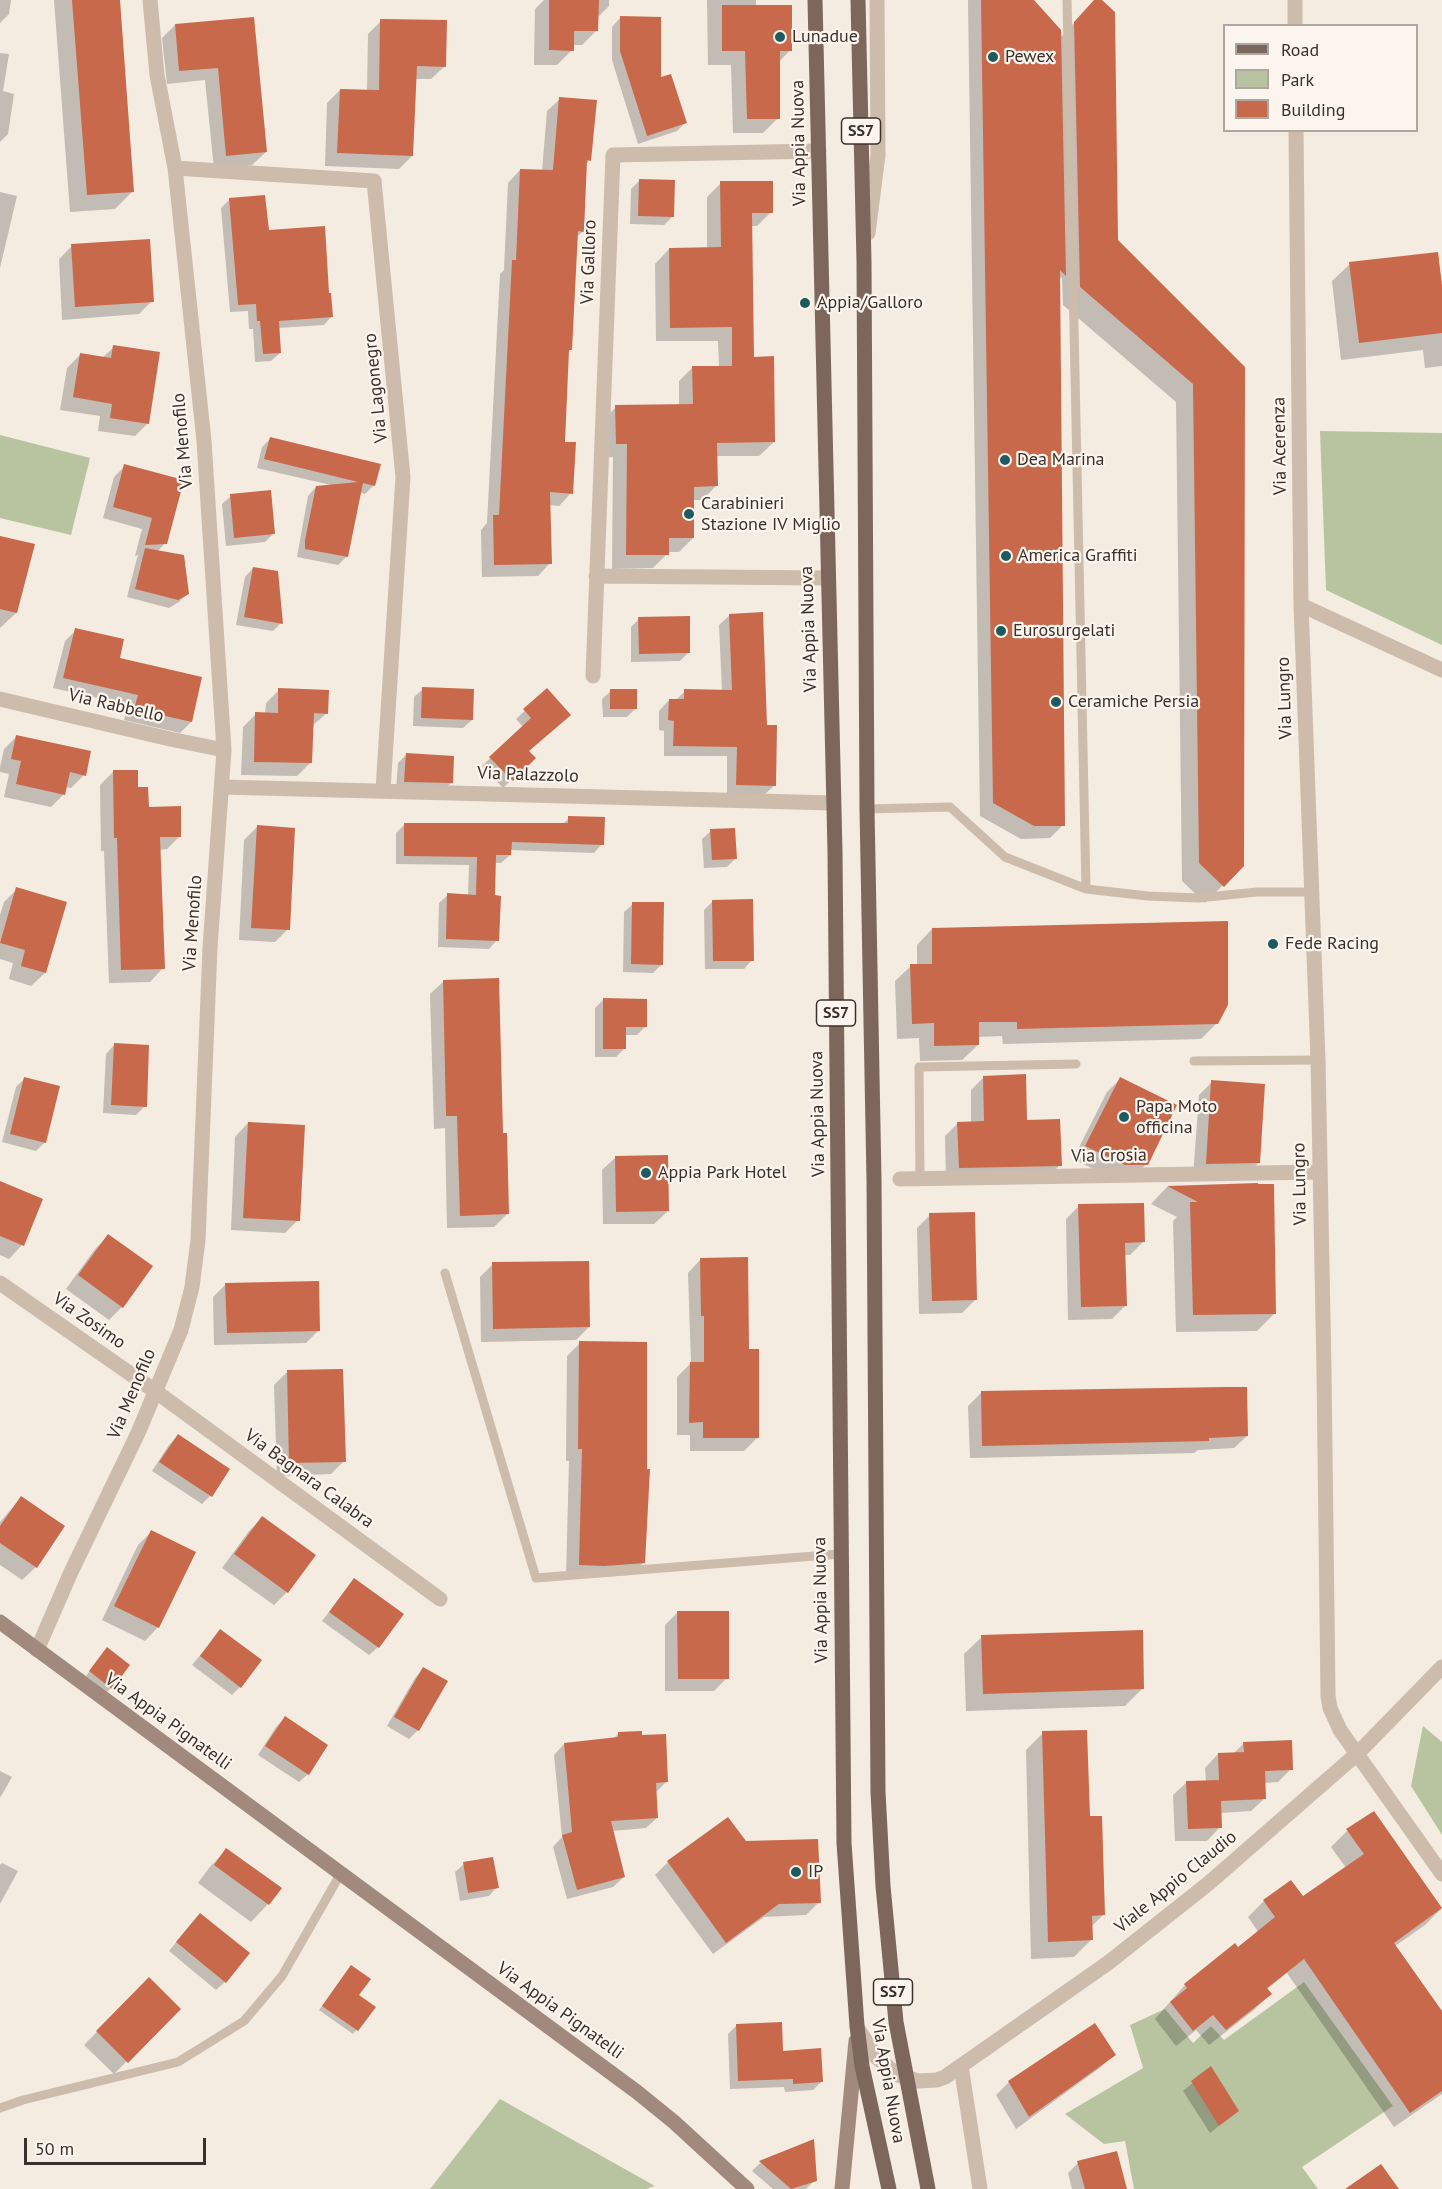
<!DOCTYPE html>
<style>
body{margin:0}
#map{position:relative;width:1442px;height:2189px;overflow:hidden;background:#f4ebe1;font-family:"PT Sans",sans-serif}
canvas{display:block}
.legend{position:absolute;left:1223px;top:24px;width:195px;height:108px;box-sizing:border-box;background:#fbf5ee;border:2px solid #aea6a0;margin:0;padding:8px 10px;list-style:none;font-size:18px;color:#3b302b}
.legend li{display:flex;align-items:center;gap:12px;height:30px}
.legend b{width:30px;border:2px solid #aea6a0}
.scale{position:absolute;left:24px;top:2138px;width:182px;height:27px;box-sizing:border-box;border:3px solid #3b302b;border-top:0;padding-left:8px;font-size:18px;line-height:21px;white-space:nowrap;color:#3b302b;-webkit-text-stroke:4px #fbf5ee;paint-order:stroke}
</style>
<div id="map">
<canvas width="1442" height="2189"></canvas>
<ul class="legend">
<li><b style="height:8px;background:#7d675c"></b>Road</li>
<li><b style="height:16px;background:#b8c4a0"></b>Park</li>
<li><b style="height:16px;background:#c8694b"></b>Building</li>
</ul>
<div class="scale">50 m</div>
</div>
<script>
const ctx = document.querySelector('canvas').getContext('2d');
ctx.lineJoin = 'round';
function fillPath(path, color) {
  ctx.fillStyle = color;
  ctx.fill(path, 'evenodd');
}
function poly(rows) {
  const path = new Path2D();
  for (const r of rows) {
    path.moveTo(r[0], r[1]);
    for (let i = 2; i < r.length; i += 2) path.lineTo(r[i], r[i + 1]);
  }
  return path;
}
function strokePath(path, color, width, dash) {
  ctx.strokeStyle = color;
  ctx.lineWidth = width;
  ctx.lineCap = dash ? 'butt' : 'round';
  ctx.setLineDash(dash || []);
  ctx.stroke(path);
}
function drawText(font, color, halo, rows, align = 'center') {
  ctx.font = font + ' "PT Sans",sans-serif';
  ctx.lineWidth = 4.5;
  ctx.setLineDash([]);
  ctx.textBaseline = 'middle';
  ctx.strokeStyle = halo;
  ctx.fillStyle = color;
  for (const [text, x, y, turn = 0] of rows) {
    ctx.save();
    ctx.translate(x, y);
    ctx.rotate((+turn || 0) * Math.PI / 180);
    ctx.textAlign = isNaN(turn) ? turn : align;
    if (halo) ctx.strokeText(text, 0, 0);
    ctx.fillText(text, 0, 0);
    ctx.restore();
  }
}
fillPath(poly([
 [1320,431,1442,433,1442,645,1326,590],
 [0,435,90,458,71,535,0,518],
 [1423,1726,1442,1742,1442,1835,1411,1786],
 [1304,1982,1393,2106,1302,2167,1318,2189,1134,2189,1125,2141,1104,2144,1065,2114,1143,2068,1130,2025,1165,2009,1193,2043,1211,2026,1224,2040],
 [500,2099,655,2186,646,2189,430,2189]
]), '#b8c4a0');
fillPath(poly([
 [0,0,11,0,9,14,0,23],
 [54,0,118,0,133,191,115,209,70,212],
 [544,0,609,0,609,6,597,18,597,30,582,45,572,45,572,50,557,65,534,65,535,9],
 [707,0,756,0,756,6,790,50,779,62,778,118,763,133,733,133,731,65,708,65],
 [968,0,1032,0,1060,38,1095,0,1099,0,1117,240,1243,367,1243,865,1205,903,1182,881,1176,402,1063,305,1062,277,1058,281,1063,825,1050,838,1021,839,980,816],
 [253,18,266,152,252,165,214,169,205,80,167,84,162,38,175,25],
 [620,18,685,123,677,131,638,144,612,60,612,27],
 [381,21,445,66,431,79,415,79,412,156,399,169,325,166,327,103,340,90,367,91,368,34],
 [0,53,9,54,3,91,14,94,8,134,0,142],
 [560,99,590,160,586,164,583,231,576,238,570,350,567,353,563,443,571,493,559,506,549,505,550,563,538,576,482,577,481,530,487,523,500,274,504,270,508,183,520,170,542,171,547,111],
 [640,180,673,216,664,225,630,224,631,189],
 [721,183,771,212,757,226,751,226,752,358,774,442,759,456,716,456,716,486,702,500,693,500,693,538,679,552,667,552,667,554,653,568,612,569,613,457,602,458,602,421,616,407,679,406,679,381,693,367,719,367,718,341,656,341,655,264,669,249,707,249,707,197],
 [0,192,17,196,0,268],
 [230,199,268,232,328,295,332,316,324,325,278,328,280,353,271,361,255,362,253,329,249,329,248,311,230,312,221,208],
 [72,246,152,301,139,314,62,320,59,259],
 [1350,264,1442,298,1442,366,1425,368,1423,350,1341,360,1332,281],
 [114,347,148,423,135,436,98,431,100,416,60,410,67,368,80,355,102,358],
 [270,439,374,485,365,494,360,492,347,556,338,565,297,557,308,496,316,487,331,485,257,468,262,447],
 [125,466,165,543,157,552,187,594,179,602,169,608,127,597,137,558,139,555,135,556,142,529,103,518,114,477],
 [231,496,273,534,265,542,226,546,222,504],
 [0,537,16,613,0,628],
 [253,568,281,623,273,631,236,625,245,577],
 [730,615,766,726,775,785,764,795,727,795,727,756,664,756,664,731,659,730,659,711,669,700,676,700,685,691,722,691,719,625],
 [639,619,689,652,680,661,631,662,631,627],
 [76,630,191,722,180,733,124,720,128,705,53,688,65,641],
 [423,689,472,720,463,728,413,726,414,697],
 [279,690,327,713,312,726,310,763,297,776,241,775,243,727,256,714,265,714,266,703],
 [547,690,528,752,534,758,503,788,482,766,523,727,516,719],
 [611,691,636,708,627,717,603,717,602,699],
 [17,736,84,775,71,788,65,787,64,794,51,807,4,797,9,774,0,772,0,767,4,749],
 [406,755,451,783,442,791,396,790,398,763],
 [113,772,137,788,147,808,180,836,167,849,159,850,163,968,150,982,109,983,104,851,101,851,100,785],
 [569,818,602,844,594,853,510,850,510,855,501,863,494,863,493,897,497,940,489,949,438,947,439,903,448,895,468,896,469,865,396,864,396,833,405,824,562,825],
 [257,827,288,929,275,942,239,940,244,840],
 [711,831,735,859,727,867,704,868,702,839],
 [17,889,65,903,45,973,31,986,9,979,13,963,0,959,0,915,4,902],
 [713,901,752,960,744,969,705,969,704,910],
 [633,904,662,964,653,973,623,972,624,912],
 [932,929,1217,1023,1201,1039,1003,1044,1002,1036,977,1037,978,1045,962,1060,920,1061,919,1038,897,1039,895,981,911,966,917,966,917,945],
 [444,981,501,1135,507,1214,494,1227,447,1228,445,1128,434,1129,430,994],
 [603,1000,645,1027,637,1035,625,1035,625,1048,616,1057,595,1057,595,1008],
 [114,1045,145,1106,136,1115,103,1113,106,1054],
 [984,1077,1025,1122,1060,1165,1047,1178,946,1180,945,1136,958,1123,971,1123,971,1090],
 [24,1079,45,1142,36,1151,2,1142,16,1087],
 [1120,1079,1146,1164,1133,1178,1112,1178,1073,1159,1107,1092],
 [1212,1082,1258,1163,1245,1176,1193,1177,1199,1095],
 [248,1123,298,1220,285,1233,231,1230,235,1137],
 [616,1157,668,1211,654,1224,603,1224,602,1170],
 [0,1182,41,1199,22,1245,9,1259,0,1255],
 [1167,1187,1203,1187,1275,1313,1257,1331,1176,1332,1173,1221,1177,1217,1151,1204],
 [1079,1206,1143,1242,1130,1255,1124,1255,1125,1306,1112,1319,1068,1320,1066,1219],
 [930,1215,975,1300,962,1313,919,1314,917,1228],
 [108,1236,122,1307,109,1320,66,1289,95,1249],
 [701,1259,748,1350,757,1438,744,1451,690,1451,690,1435,677,1435,677,1377,691,1363,688,1273],
 [493,1264,589,1327,576,1340,481,1342,480,1277],
 [226,1284,319,1330,306,1343,214,1345,213,1297],
 [580,1343,644,1562,630,1575,590,1578,566,1578,569,1461,566,1461,567,1356],
 [287,1372,344,1461,331,1474,277,1476,274,1385],
 [981,1393,1247,1436,1234,1448,1198,1450,1194,1453,970,1458,968,1406],
 [178,1436,210,1496,202,1504,152,1471,169,1445],
 [21,1498,63,1526,36,1567,22,1580,0,1565,0,1522],
 [262,1518,314,1556,287,1592,274,1605,222,1568,249,1531],
 [151,1532,158,1627,145,1641,102,1620,138,1545],
 [354,1580,378,1647,369,1655,322,1621],
 [678,1612,727,1678,714,1691,665,1691,665,1625],
 [220,1631,240,1687,232,1695,192,1665],
 [982,1637,1143,1688,1125,1706,966,1711,964,1654],
 [103,1653,111,1688,107,1692,86,1676],
 [423,1669,446,1682,418,1730,409,1739,387,1726,415,1678],
 [285,1718,308,1774,299,1782,258,1755,276,1727],
 [619,1733,641,1737,667,1781,656,1792,657,1818,646,1828,612,1831,624,1877,613,1887,567,1899,553,1847,562,1837,554,1755,564,1744,613,1739],
 [1043,1733,1103,1915,1091,1927,1091,1940,1074,1957,1031,1959,1026,1750],
 [1244,1743,1291,1769,1278,1782,1264,1783,1265,1798,1251,1811,1220,1813,1220,1827,1207,1841,1175,1841,1173,1795,1187,1782,1206,1781,1205,1768,1218,1754,1233,1754],
 [0,1771,12,1777,0,1798],
 [727,1819,745,1843,819,1902,806,1915,764,1917,713,1954,655,1875,668,1862],
 [1347,1831,1441,1909,1425,1925,1395,1946,1442,2014,1442,2094,1394,2127,1287,1973,1266,1990,1270,1994,1254,2010,1209,2045,1196,2030,1176,2046,1155,2019,1185,1985,1238,1950,1259,1933,1248,1917,1264,1901,1302,1898,1346,1868,1331,1847],
 [226,1850,268,1904,251,1922,198,1883,209,1868],
 [2,1863,18,1871,0,1904,0,1865],
 [464,1864,497,1887,489,1896,460,1901,455,1872],
 [192,1923,225,1982,216,1990,169,1951],
 [347,1971,357,1996,374,2007,353,2034,319,2010],
 [149,1979,179,2009,114,2074,84,2045],
 [737,2025,822,2081,813,2090,785,2092,784,2087,730,2089,728,2034],
 [1114,2054,1101,2067,1016,2129,996,2095,1009,2082],
 [1211,2068,1237,2111,1210,2133,1183,2091],
 [813,2141,815,2180,806,2189,773,2189,752,2171,760,2163],
 [1078,2163,1125,2189,1072,2189,1068,2173]
]), '#0003');
fillPath(poly([
 [72,0,120,0,134,192,87,195],
 [549,0,599,0,598,31,574,31,574,51,549,50],
 [981,0,1034,0,1061,30,1066,276,1060,270,1065,826,1034,826,993,803],
 [1094,0,1102,0,1115,12,1118,240,1245,367,1244,866,1224,887,1199,863,1193,384,1080,287,1074,22],
 [722,5,792,5,792,51,780,51,780,119,747,119,745,51,722,51],
 [620,16,661,17,661,77,671,74,687,123,647,136,620,51],
 [254,17,267,152,226,156,218,68,179,71,175,24],
 [380,19,447,20,446,67,417,66,413,156,337,153,340,89,379,90],
 [559,97,597,100,591,161,587,160,584,232,578,231,572,350,569,350,565,442,576,442,573,494,550,492,552,564,494,565,493,515,499,515,512,260,516,260,520,169,553,170],
 [639,179,675,180,674,217,638,216],
 [720,181,773,181,773,213,752,213,754,357,774,356,775,442,717,443,718,486,694,487,694,538,669,538,669,555,626,555,627,444,616,444,615,405,693,404,692,366,732,366,732,327,670,328,669,248,721,247],
 [265,195,269,230,325,226,329,293,331,293,333,317,279,321,281,353,263,354,260,321,257,321,256,304,238,305,229,198],
 [150,239,154,302,75,307,71,244],
 [1438,252,1442,285,1442,333,1359,343,1349,262],
 [113,345,160,352,149,424,110,418,112,404,73,397,80,353,111,358],
 [270,437,381,464,375,486,363,483,348,557,305,549,305,540,316,486,358,482,264,459],
 [124,464,184,480,167,544,145,545,152,518,113,507],
 [271,490,275,534,234,538,230,494],
 [0,536,35,544,17,613,0,609],
 [145,548,184,555,189,594,178,600,135,589],
 [253,567,278,571,283,624,244,617],
 [763,612,767,725,777,725,776,786,736,785,737,747,673,746,674,721,668,720,669,699,684,699,684,689,732,690,729,614],
 [690,616,690,653,639,654,638,617],
 [75,628,124,639,120,658,202,677,192,722,134,709,138,695,63,678],
 [422,687,474,689,473,720,421,718],
 [278,688,329,690,328,714,314,713,312,763,254,762,255,712,278,713],
 [547,688,571,715,529,751,536,758,513,781,489,757,531,718,523,709],
 [610,689,637,689,637,709,610,709],
 [16,735,91,751,86,776,70,772,65,795,16,784,21,761,11,759],
 [406,753,454,756,453,783,404,782],
 [113,770,138,770,138,787,148,787,149,807,181,806,181,837,160,837,165,969,121,970,117,838,114,838],
 [568,816,605,817,604,845,512,842,511,855,496,855,495,895,501,896,499,941,446,939,447,893,476,895,477,857,404,856,404,823,568,823],
 [257,825,295,828,290,930,251,928],
 [735,828,737,859,712,860,710,829],
 [16,887,67,902,46,973,21,966,25,950,0,943],
 [753,899,754,961,713,961,712,900],
 [632,902,664,902,663,965,631,964],
 [1228,921,1228,1005,1218,1024,1017,1029,1017,1022,979,1022,979,1045,934,1046,934,1023,912,1024,910,964,932,964,932,928],
 [499,978,503,1133,507,1133,509,1214,460,1216,457,1116,446,1116,443,980],
 [603,998,647,999,647,1027,626,1027,626,1049,603,1049],
 [114,1043,149,1045,147,1107,111,1105],
 [1026,1074,1027,1120,1060,1119,1062,1166,959,1168,957,1122,984,1121,983,1076],
 [24,1077,60,1086,46,1143,10,1134],
 [1120,1077,1177,1105,1148,1165,1125,1165,1085,1146],
 [1211,1080,1265,1084,1260,1163,1206,1164],
 [248,1122,305,1125,300,1221,243,1218],
 [668,1155,669,1211,616,1212,615,1156],
 [0,1181,43,1199,24,1246,0,1236],
 [1258,1183,1258,1184,1274,1184,1276,1314,1193,1315,1190,1202,1198,1202,1167,1186],
 [1144,1203,1145,1242,1125,1243,1127,1306,1081,1307,1078,1204],
 [975,1212,977,1300,932,1301,929,1213],
 [108,1234,153,1266,123,1308,78,1275],
 [748,1257,749,1349,759,1349,759,1438,703,1438,703,1422,689,1423,690,1362,704,1362,704,1316,701,1316,700,1258],
 [589,1261,590,1327,493,1329,492,1262],
 [319,1281,320,1331,227,1333,225,1283],
 [579,1341,647,1342,647,1469,650,1469,645,1563,604,1566,579,1565,582,1449,578,1449],
 [343,1369,346,1462,289,1463,287,1370],
 [1226,1387,1247,1387,1248,1436,1209,1438,1209,1441,982,1446,981,1391],
 [178,1434,230,1469,212,1497,159,1462],
 [21,1496,65,1526,37,1568,0,1543,0,1526],
 [262,1516,316,1555,288,1593,234,1554],
 [151,1530,196,1552,159,1628,114,1606],
 [354,1578,404,1614,379,1648,329,1612],
 [677,1611,729,1611,729,1679,678,1679],
 [220,1629,262,1660,241,1688,200,1656],
 [1143,1630,1144,1689,983,1694,981,1635],
 [107,1647,130,1665,112,1689,89,1671],
 [423,1667,448,1681,419,1731,394,1717],
 [285,1716,328,1745,309,1775,265,1746],
 [1087,1730,1090,1816,1102,1816,1105,1915,1092,1916,1093,1940,1048,1942,1042,1731],
 [642,1731,642,1735,666,1734,668,1782,656,1783,658,1818,611,1821,625,1877,577,1890,562,1835,572,1832,564,1743,618,1737,618,1732],
 [1292,1740,1293,1770,1265,1771,1266,1799,1221,1801,1222,1828,1188,1829,1186,1781,1219,1780,1218,1753,1244,1752,1243,1742],
 [1374,1811,1442,1908,1394,1943,1442,2011,1442,2091,1410,2113,1304,1959,1267,1988,1272,1994,1226,2030,1213,2015,1193,2031,1170,2002,1187,1988,1184,1984,1235,1943,1238,1947,1275,1917,1263,1900,1291,1880,1303,1896,1364,1854,1346,1829],
 [728,1817,746,1841,818,1839,821,1903,779,1904,726,1943,667,1861],
 [226,1848,282,1888,269,1905,214,1865],
 [493,1857,499,1888,468,1893,463,1862],
 [200,1913,250,1953,226,1983,176,1942],
 [351,1965,371,1979,359,1995,376,2007,358,2031,322,2006],
 [149,1977,181,2009,128,2063,96,2031],
 [782,2022,783,2051,821,2048,823,2082,793,2084,793,2079,738,2081,736,2024],
 [1095,2023,1116,2055,1029,2117,1008,2081],
 [1211,2066,1239,2111,1219,2126,1191,2081],
 [814,2139,817,2181,791,2189,759,2161],
 [1117,2151,1127,2189,1085,2189,1077,2161],
 [1381,2164,1399,2189,1345,2189]
]), '#c8694b');
strokePath(poly([
 [1067,0,1086,889],
 [867,809,950,807,1005,857,1086,889,1148,896,1198,898,1257,892,1312,892],
 [1194,1061,1318,1060],
 [920,1179,919,1067,1076,1064],
 [445,1273,536,1578,840,1554],
 [0,2108,23,2100,178,2062,244,2021,282,1976,341,1873]
]), '#cdbbac', 9);
strokePath(poly([
 [1295,0,1295,26],
 [1296,130,1301,605,1318,1060,1324,1370,1328,1696,1330,1708,1340,1730,1442,1874],
 [175,168,374,181,403,477,383,790],
 [868,233,878,155,877,0],
 [596,576,827,578],
 [1301,605,1442,670],
 [593,676,613,155,819,151],
 [0,699,170,739,224,750],
 [222,787,833,803],
 [900,1179,1319,1172],
 [0,1283,155,1391,440,1599],
 [37,1650,71,1572,138,1433,181,1330,192,1287,198,1240,210,948,224,750,204,441,175,168,157,75,150,0],
 [857,2027,876,2057,898,2075,918,2081,937,2080,945,2077,1108,1963,1209,1883,1358,1753,1442,1667],
 [961,2066,980,2189]
]), '#cdbbac', 15);
strokePath(poly([
 [0,1622,637,2092,674,2122,747,2189],
 [842,2189,856,2041]
]), '#a18a7d', 15);
strokePath(poly([
 [815,0,835,851,844,1843,857,2026,862,2066,889,2189],
 [858,0,864,262,867,809,874,1180,878,1792,883,1886,896,2022,928,2189]
]), '#7d675c', 15);
for (const [x, y, r, color] of [
 [780,37,6,"#1f5a5e"],
 [993,57,6,"#1f5a5e"],
 [805,303,6,"#1f5a5e"],
 [1005,460,6,"#1f5a5e"],
 [689,514,6,"#1f5a5e"],
 [1006,556,6,"#1f5a5e"],
 [1001,631,6,"#1f5a5e"],
 [1056,702,6,"#1f5a5e"],
 [1273,944,6,"#1f5a5e"],
 [1124,1117,6,"#1f5a5e"],
 [646,1173,6,"#1f5a5e"],
 [796,1872,6,"#1f5a5e"]
]) {
  const dot = new Path2D();
  dot.arc(x, y, r, 0, 2 * Math.PI);
  ctx.fillStyle = color;
  ctx.fill(dot);
  strokePath(dot, '#fbf5ee', 2);
}
for (const [x, y, w] of [
 [861,131,39],
 [836,1013,39],
 [893,1992,39]
]) {
  const box = new Path2D();
  box.roundRect(x - w / 2, y - 13, w, 26, 4.5);
  ctx.fillStyle = '#fbf5ee';
  ctx.fill(box);
  strokePath(box, '#3b302b', 1.5);
}
drawText('bold 16px', '#3b302b', null, [
 ["SS7",861,131],
 ["SS7",836,1013],
 ["SS7",893,1992]
]);
drawText('18px', '#3b302b', '#fbf5ee', [
 ["Lunadue",792,37],
 ["Pewex",1005,57],
 ["Appia/Galloro",817,303],
 ["Dea Marina",1017,460],
 ["Carabinieri",701,504],
 ["Stazione IV Miglio",701,525],
 ["America Graffiti",1018,556],
 ["Eurosurgelati",1013,631],
 ["Ceramiche Persia",1068,702],
 ["Fede Racing",1285,944],
 ["Papa Moto",1136,1107],
 ["officina",1136,1128],
 ["Appia Park Hotel",658,1173],
 ["IP",808,1872]
], 'left');
drawText('18px', '#3b302b', '#fbf5ee', [
 ["Via Appia Nuova",799,143,-91],
 ["Via Galloro",589,262,-88],
 ["Via Lagonegro",376,388,-96],
 ["Via Menofilo",183,441,-95],
 ["Via Acerenza",1280,446,-91],
 ["Via Appia Nuova",809,629,-92],
 ["Via Lungro",1285,698,-92],
 ["Via Rabbello",116,706,13],
 ["Via Palazzolo",528,775,2],
 ["Via Menofilo",193,923,-86],
 ["Via Appia Nuova",818,1114,-91],
 ["Via Crosia",1109,1156,-1],
 ["Via Lungro",1300,1184,-91],
 ["Via Zosimo",89,1321,35],
 ["Via Menofilo",132,1394,-67],
 ["Via Bagnara Calabra",309,1479,36],
 ["Via Appia Nuova",821,1600,-91],
 ["Via Appia Pignatelli",168,1722,36],
 ["Viale Appio Claudio",1176,1882,-39],
 ["Via Appia Pignatelli",560,2011,36],
 ["Via Appia Nuova",888,2081,80]
]);
</script>
